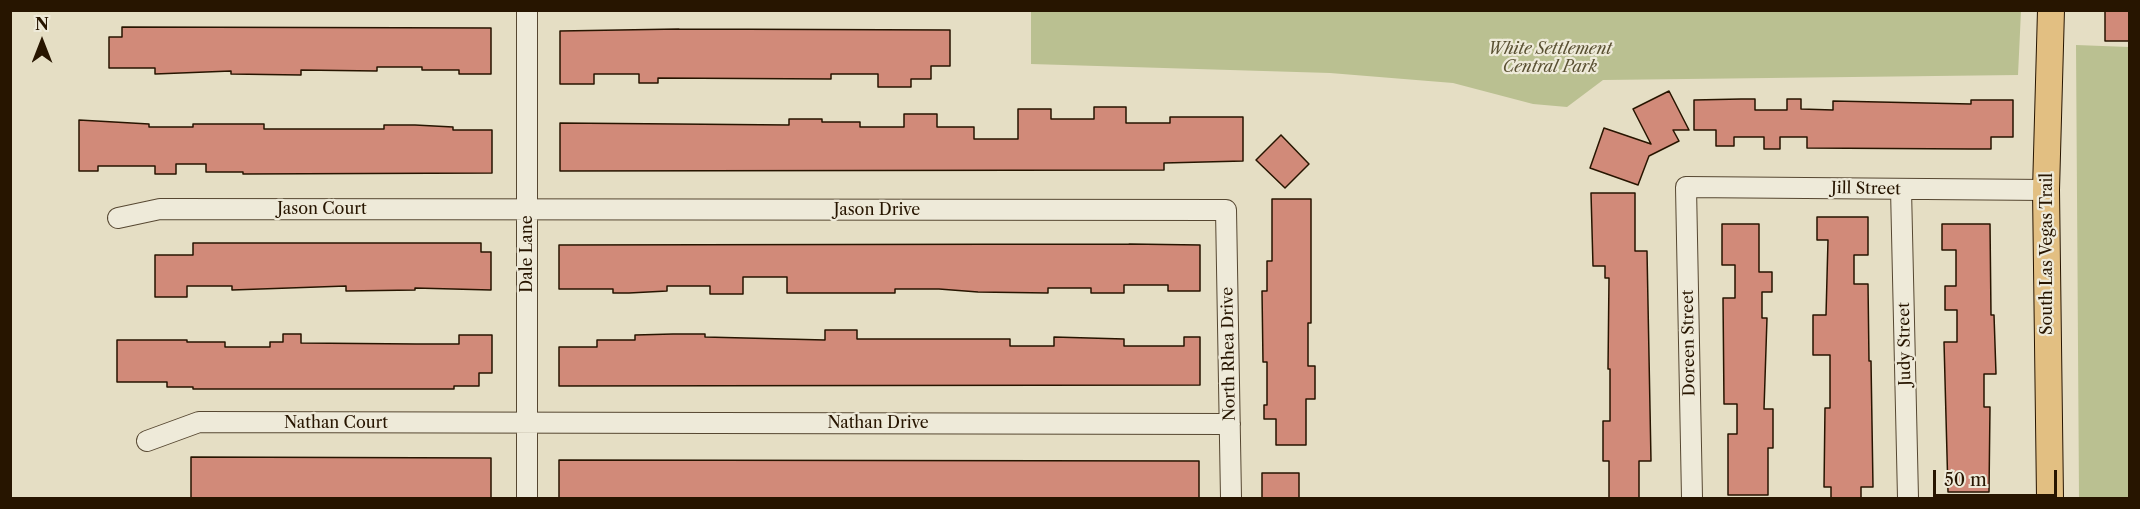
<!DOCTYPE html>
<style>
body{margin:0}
#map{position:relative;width:2140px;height:509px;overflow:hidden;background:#e5dec4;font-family:"Libre Caslon Text",serif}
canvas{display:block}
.frame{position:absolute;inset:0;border:12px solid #271500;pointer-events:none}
.north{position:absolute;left:12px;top:12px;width:60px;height:60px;-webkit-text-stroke:4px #eeead9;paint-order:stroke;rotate:0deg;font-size:16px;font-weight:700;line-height:24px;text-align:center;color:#271500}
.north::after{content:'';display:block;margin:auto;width:21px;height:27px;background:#271500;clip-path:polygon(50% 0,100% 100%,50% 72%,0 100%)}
.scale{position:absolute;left:1933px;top:470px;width:124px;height:27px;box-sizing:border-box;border:3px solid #271500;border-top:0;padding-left:8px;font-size:18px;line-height:21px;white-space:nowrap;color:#271500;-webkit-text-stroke:4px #eeead9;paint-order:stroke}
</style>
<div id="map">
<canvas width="2140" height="509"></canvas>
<div class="frame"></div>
<div class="north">N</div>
<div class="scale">50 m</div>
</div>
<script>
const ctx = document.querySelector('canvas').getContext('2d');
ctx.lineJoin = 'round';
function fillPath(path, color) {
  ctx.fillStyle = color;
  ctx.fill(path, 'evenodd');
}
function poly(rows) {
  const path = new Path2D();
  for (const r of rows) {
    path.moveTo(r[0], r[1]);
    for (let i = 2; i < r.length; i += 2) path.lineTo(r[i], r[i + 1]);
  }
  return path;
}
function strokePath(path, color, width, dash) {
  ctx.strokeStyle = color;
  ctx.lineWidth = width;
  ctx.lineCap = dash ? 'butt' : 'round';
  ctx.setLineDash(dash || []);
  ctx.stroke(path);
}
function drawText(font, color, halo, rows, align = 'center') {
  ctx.font = font + ' "Libre Caslon Text",serif';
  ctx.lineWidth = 4.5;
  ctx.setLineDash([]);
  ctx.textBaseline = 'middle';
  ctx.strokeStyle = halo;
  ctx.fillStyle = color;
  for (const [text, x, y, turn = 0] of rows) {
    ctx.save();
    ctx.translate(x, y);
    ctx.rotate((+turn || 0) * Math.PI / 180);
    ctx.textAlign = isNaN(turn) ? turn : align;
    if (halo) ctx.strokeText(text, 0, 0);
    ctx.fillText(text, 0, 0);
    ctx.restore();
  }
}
fillPath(poly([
 [1031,11,1031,10,2021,11,2018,75,1603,80,1567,107,1533,104,1453,83,1330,73,1031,64],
 [2076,45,2129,47,2129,498,2079,498]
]), '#bac091');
const building = poly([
 [2105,10,2130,10,2130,41,2105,41,2105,10],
 [122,27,491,28,491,74,459,74,459,70,422,70,422,67,377,67,377,71,301,70,301,75,231,74,231,71,155,74,155,68,109,68,109,37,122,37,122,27],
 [679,29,950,30,950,66,931,66,931,79,911,79,911,87,878,87,878,74,831,74,831,79,658,78,658,83,639,83,639,74,594,74,594,84,560,84,560,31,679,29],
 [1669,91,1689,130,1673,130,1679,141,1649,156,1638,185,1590,168,1604,128,1651,144,1633,109,1669,91],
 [1741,99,1755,99,1755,110,1787,110,1787,99,1801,99,1801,109,1833,110,1833,101,1971,104,1971,100,2013,100,2013,137,1991,137,1991,149,1971,149,1807,148,1807,137,1780,137,1780,149,1764,149,1764,137,1734,137,1734,146,1716,146,1716,130,1694,130,1694,100,1741,99],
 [1094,107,1126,107,1126,123,1170,123,1170,117,1243,117,1243,161,1164,163,1164,170,560,171,560,123,789,125,789,119,822,119,822,122,860,122,860,127,904,127,904,114,937,114,937,127,974,127,974,139,1018,139,1018,109,1051,109,1051,119,1094,119,1094,107],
 [79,120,149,124,149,127,193,127,193,124,264,124,264,129,384,129,384,125,415,125,453,127,453,130,492,130,492,173,243,174,243,172,206,172,206,164,176,164,176,174,155,174,155,166,98,166,98,171,79,171,79,120],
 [1281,135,1309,164,1285,188,1256,160,1281,135],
 [1591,193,1635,193,1635,251,1647,251,1651,461,1639,461,1639,498,1609,498,1609,461,1603,461,1603,421,1610,421,1610,369,1608,369,1609,278,1605,278,1605,266,1593,266,1591,193],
 [1272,199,1311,199,1311,323,1308,323,1308,366,1315,366,1315,399,1306,399,1306,445,1276,445,1276,419,1264,419,1264,405,1267,405,1267,362,1263,362,1262,291,1267,291,1267,261,1272,261,1272,199],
 [1817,217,1868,217,1868,255,1854,255,1854,284,1868,284,1869,361,1871,361,1873,487,1861,487,1861,498,1831,498,1831,487,1824,487,1825,408,1830,408,1830,355,1813,355,1813,315,1826,315,1828,240,1817,240,1817,217],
 [1722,224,1759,224,1759,272,1772,272,1772,292,1762,292,1762,318,1767,318,1764,409,1773,409,1773,448,1768,448,1768,495,1728,495,1728,434,1737,434,1737,404,1724,404,1723,298,1735,298,1735,265,1722,265,1722,224],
 [1942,224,1990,224,1991,315,1994,315,1996,374,1984,374,1984,407,1990,407,1989,492,1948,492,1944,342,1957,342,1957,310,1945,310,1945,286,1956,286,1956,250,1942,250,1942,224],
 [193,243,481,243,481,252,491,252,491,290,415,288,415,290,346,291,346,286,232,290,232,286,187,286,187,297,155,297,155,255,193,255,193,243],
 [1129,244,1200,245,1200,291,1168,291,1168,285,1124,285,1124,293,1091,293,1091,288,1048,288,1048,293,978,292,939,289,895,289,895,293,787,293,787,277,743,277,743,294,710,294,710,286,667,286,667,291,629,293,613,293,613,289,559,289,559,245,1129,244],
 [825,330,857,330,857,339,1010,339,1010,346,1054,346,1054,337,1124,339,1124,346,1184,346,1184,337,1200,337,1200,385,559,386,559,347,597,347,597,340,635,340,635,335,673,334,705,334,705,337,825,340,825,330],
 [283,334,301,334,301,343,416,344,459,344,459,335,492,335,492,373,479,373,479,386,454,386,454,389,193,389,193,387,167,387,167,382,117,382,117,340,187,340,187,342,225,342,225,347,270,347,270,342,283,342,283,334],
 [191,457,491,458,491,498,191,498,191,457],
 [559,460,1199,461,1199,498,559,498,559,460],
 [1262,473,1299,473,1299,498,1262,498,1262,473]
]);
fillPath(building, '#d18a79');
strokePath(building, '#271500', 1.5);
const minor = poly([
 [527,10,527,498],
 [1901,189,1908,498],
 [118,218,160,209,1226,210,1231,498],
 [147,441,199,422,1230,424],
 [1692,498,1686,187,2046,190]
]);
const major = poly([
 [2050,498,2046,190,2051,10]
]);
strokePath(minor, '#564731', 22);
strokePath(major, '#271500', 28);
strokePath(minor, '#eeead9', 20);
strokePath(major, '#e2bf82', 26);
drawText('italic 16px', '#5a5133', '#eeead9', [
 ["White Settlement",1550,49],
 ["Central Park",1550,67]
]);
drawText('16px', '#271500', '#eeead9', [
 ["Jill Street",1866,189,1],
 ["Jason Court",322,209],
 ["Jason Drive",877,210],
 ["Dale Lane",527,254,-90],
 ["South Las Vegas Trail",2047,254,-90],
 ["Doreen Street",1689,343,-91],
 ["Judy Street",1905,344,-91],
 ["North Rhea Drive",1229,354,-91],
 ["Nathan Court",336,423],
 ["Nathan Drive",878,423]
]);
</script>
